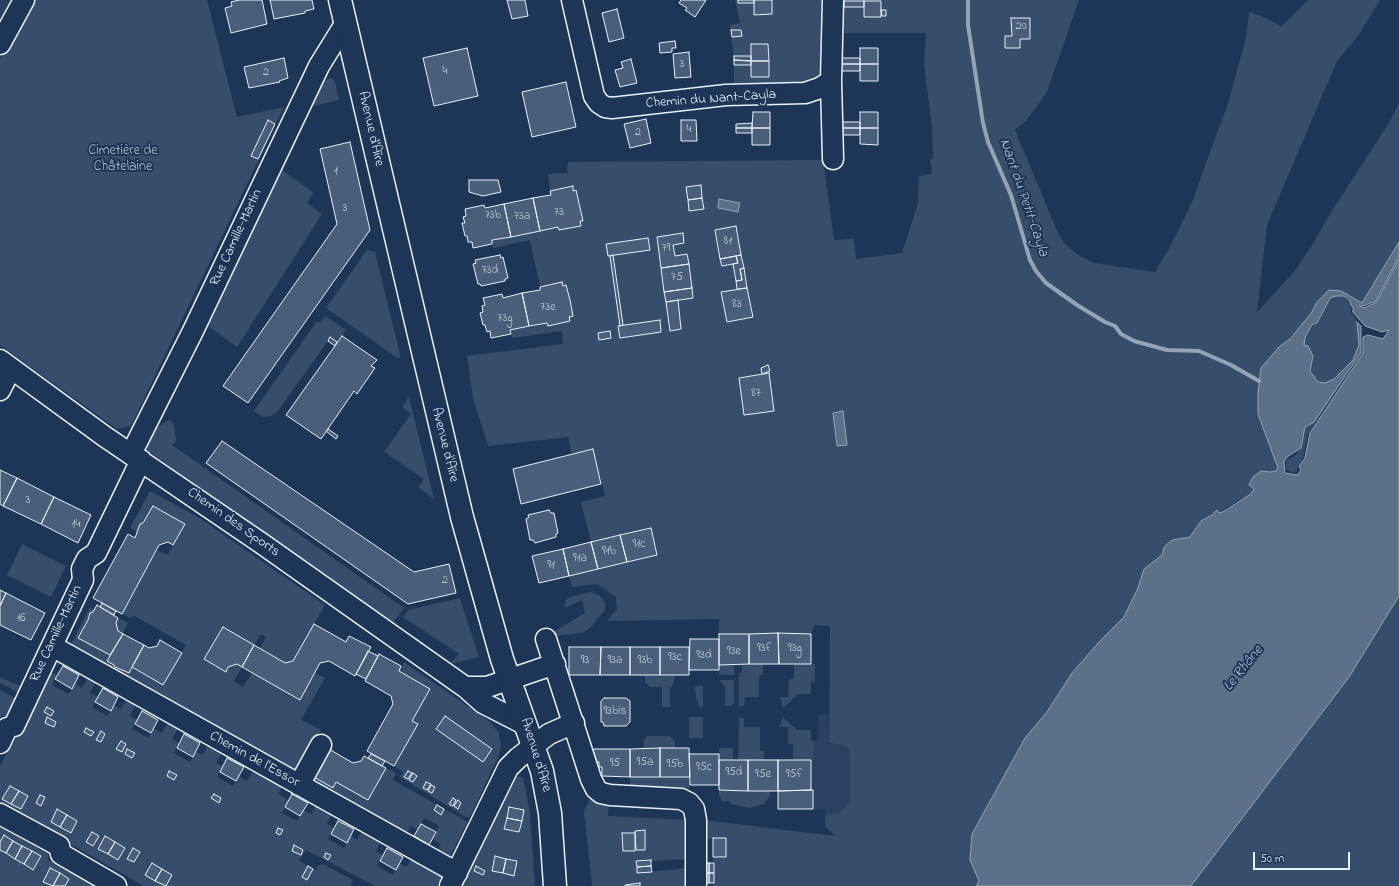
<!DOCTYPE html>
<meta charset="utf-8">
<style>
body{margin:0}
#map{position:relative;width:1399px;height:886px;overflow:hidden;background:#1d3557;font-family:"Indie Flower",sans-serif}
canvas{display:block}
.scale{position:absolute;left:1253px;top:852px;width:97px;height:18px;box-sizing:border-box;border:2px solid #e8f1f8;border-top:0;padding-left:5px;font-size:12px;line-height:14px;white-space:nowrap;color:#e8f1f8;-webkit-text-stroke:3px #1d3557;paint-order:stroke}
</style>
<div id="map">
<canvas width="1399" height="886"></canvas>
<div class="scale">50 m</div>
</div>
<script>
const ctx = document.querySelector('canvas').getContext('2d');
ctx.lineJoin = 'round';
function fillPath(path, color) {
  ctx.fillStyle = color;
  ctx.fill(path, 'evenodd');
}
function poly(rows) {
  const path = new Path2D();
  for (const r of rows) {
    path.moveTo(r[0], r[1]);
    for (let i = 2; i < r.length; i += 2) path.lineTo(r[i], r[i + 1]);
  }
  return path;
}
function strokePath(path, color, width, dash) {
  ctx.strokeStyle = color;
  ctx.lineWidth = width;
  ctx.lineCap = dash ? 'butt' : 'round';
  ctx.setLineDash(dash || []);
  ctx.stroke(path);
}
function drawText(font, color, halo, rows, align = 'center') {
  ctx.font = font + ' "Indie Flower",sans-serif';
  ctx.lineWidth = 4;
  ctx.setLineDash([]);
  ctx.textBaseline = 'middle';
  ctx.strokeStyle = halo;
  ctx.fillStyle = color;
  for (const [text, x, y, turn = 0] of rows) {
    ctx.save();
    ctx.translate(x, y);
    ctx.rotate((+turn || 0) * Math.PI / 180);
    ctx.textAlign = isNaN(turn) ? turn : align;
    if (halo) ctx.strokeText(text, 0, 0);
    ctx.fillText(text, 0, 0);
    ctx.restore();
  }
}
fillPath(poly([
 [0,0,17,0,0,32],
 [828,714,829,743,843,745,850,752,850,798,848,806,840,813,827,815,825,809,813,809,813,791,811,790,811,760,814,759,814,741,817,741,819,715]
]), '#2a4162');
fillPath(poly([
 [31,0,207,0,237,117,284,107,131,426,117,429,0,345,0,59],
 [735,0,828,0,823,72,815,82,806,87,734,89,734,60,730,25,740,23],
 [840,0,1079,0,1046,94,1026,121,1015,130,1058,233,1065,244,1080,256,1094,263,1155,272,1171,245,1192,202,1228,103,1246,38,1249,11,1282,26,1308,0,1380,0,1358,36,1337,61,1267,225,1257,312,1294,272,1311,247,1330,214,1390,121,1399,103,1399,242,1362,303,1341,291,1329,290,1317,302,1312,312,1290,339,1266,361,1258,393,1258,414,1278,468,1276,471,1270,472,1261,471,1253,477,1250,485,1254,489,1251,494,1227,507,1221,513,1217,510,1212,515,1201,521,1190,537,1172,540,1164,547,1162,555,1144,569,1138,588,1124,617,1099,642,1072,673,1047,712,1025,738,972,834,970,860,979,881,976,886,713,886,713,839,702,839,702,820,836,836,825,826,825,813,827,815,840,813,850,802,850,757,849,750,843,745,829,743,830,626,815,625,811,634,719,634,719,619,607,621,617,609,616,597,597,584,572,587,569,576,657,555,651,528,591,542,581,502,605,496,593,449,572,454,568,437,488,446,473,398,467,356,563,344,562,331,512,338,510,330,547,323,548,326,570,321,569,317,573,315,566,285,563,286,562,282,540,287,530,240,493,248,492,240,558,227,559,230,581,226,580,221,583,220,576,190,573,191,572,186,550,191,548,174,567,173,568,162,823,160,834,240,854,239,856,259,902,253,918,204,919,176,932,174,930,159,933,159,932,128,924,64,926,33,838,33],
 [331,78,335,82,339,100,309,107,322,82],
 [282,170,313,192,307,203,322,214,237,347,205,324,234,269],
 [367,250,375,252,400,354,399,359,326,308],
 [1336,296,1344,296,1352,306,1350,311,1361,326,1361,353,1308,434,1303,458,1298,466,1297,472,1294,473,1286,470,1286,464,1287,460,1296,455,1302,445,1267,401,1308,331,1319,320,1330,298],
 [325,316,346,330,337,342,330,338,278,411,271,416,263,417,254,411,317,321,320,323],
 [409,397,434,499,418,487,424,479,384,452,411,414,402,407],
 [169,420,174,424,176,441,172,445,404,608,392,624,152,454,148,450,147,445,157,427],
 [150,491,198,517,325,605,293,661,285,663,260,648,266,637,261,634,254,645,223,627,204,659,226,672,228,667,237,664,242,667,234,681,243,687,252,673,300,700,315,673,325,678,301,720,321,730,295,777,183,715,186,708,71,644,90,607,94,610,88,617,88,620,79,638,163,685,186,645,133,615,131,618,122,614,157,550,168,555,184,524,153,506,143,523,140,524,138,532,130,528],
 [22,544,66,566,51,597,7,575],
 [591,592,599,595,605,602,605,610,590,628,582,633,556,636,555,631,585,613,582,600,565,608,566,600,572,596],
 [1399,596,1399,886,1191,886,1349,677],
 [460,598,479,657,450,664,459,654,403,617,408,610],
 [118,618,128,623,123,634,118,631,116,623],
 [404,662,489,721,499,733,501,745,499,755,470,817,466,817,400,777,403,772,394,766,418,724,412,721,430,689,399,671],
 [734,664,734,675,719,675,719,665],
 [742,664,763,664,763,675,759,675,759,697,745,697,744,706,739,706,739,673,742,673],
 [794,664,815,664,815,682,811,682,811,694,798,694,783,708,780,697,788,697,789,679,794,679],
 [47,670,57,675,52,685,69,694,75,684,82,688,88,678,96,682,90,693,98,697,92,707,107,716,114,705,121,709,127,699,136,704,130,716,137,720,132,729,148,738,153,728,162,733,168,722,178,728,172,739,179,743,174,753,190,762,196,752,203,755,209,743,223,750,216,763,223,767,217,777,233,786,239,776,247,781,254,769,283,785,278,794,289,801,282,813,297,821,303,810,311,814,317,803,333,812,327,824,334,828,328,839,344,848,351,836,357,840,363,829,382,839,376,851,383,855,377,866,393,875,399,863,407,867,413,857,444,873,437,886,375,886,306,850,299,861,316,870,319,865,323,864,353,880,350,886,144,886,0,804,0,766],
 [645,675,674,675,674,682,672,687,670,687,670,707,662,707,662,687,650,687,645,682],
 [0,677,22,687,19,693,0,683],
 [719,680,734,680,734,703,731,706,725,706,725,686],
 [695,686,703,686,703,707,700,707,696,699],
 [0,690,17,699,9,718,2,715,0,718],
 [689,717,703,717,703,738,689,738],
 [783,717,797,730,811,730,811,741,814,741,814,760,793,760,793,744,788,744,788,727,779,727],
 [739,718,744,718,744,727,760,727,760,751,764,751,764,760,738,760],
 [647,736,670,736,675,742,675,749,643,749,644,740],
 [719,748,733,748,733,760,719,760],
 [386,768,396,773,393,780,468,822,450,856,446,859,436,853,441,844,432,839,439,826,424,818,418,830,411,826,405,837,382,824,383,820,310,778,312,776,333,788,336,782,368,800],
 [515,776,523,777,530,813,535,886,462,886],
 [630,777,690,777,689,790,630,785],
 [719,790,770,791,770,796,764,804,750,808,731,804,729,801,722,801,719,796],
 [591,797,609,800,608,816,689,820,688,859,637,862,638,873,688,868,688,886,592,886,584,811],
 [0,827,48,854,48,860,94,886,0,886]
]), '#374d6c');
const water = poly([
 [719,199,740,203,738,212,718,208,719,199],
 [1399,242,1399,256,1376,301,1363,306,1359,306,1364,308,1377,302,1399,259,1399,596,1349,677,1191,886,976,886,979,881,970,860,972,834,1025,738,1047,712,1072,673,1099,642,1124,617,1138,588,1144,569,1162,555,1164,547,1172,540,1190,537,1201,521,1212,515,1217,510,1218,512,1221,513,1251,494,1254,489,1249,485,1253,477,1261,471,1270,472,1276,471,1278,468,1258,414,1258,393,1261,368,1279,347,1290,339,1312,312,1317,302,1329,290,1341,291,1362,303,1399,242],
 [1336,296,1344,296,1349,300,1354,310,1352,311,1365,326,1382,332,1389,330,1383,339,1368,335,1363,337,1363,353,1310,433,1305,458,1299,466,1301,470,1297,475,1285,473,1284,462,1287,457,1301,448,1305,427,1314,422,1361,353,1361,326,1357,322,1359,345,1353,360,1334,379,1325,383,1318,382,1310,371,1313,356,1308,346,1304,345,1305,337,1312,325,1317,323,1330,298,1336,296],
 [843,411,847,445,837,446,833,413,843,411]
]);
fillPath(water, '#5d7089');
strokePath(water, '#95a4b5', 1);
strokePath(poly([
 [968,0,968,25,983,123,988,142,1011,195,1030,260,1036,271,1046,283,1077,305,1105,322,1115,326,1121,334,1134,341,1167,350,1199,351,1231,365,1259,381]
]), '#95a4b5', 4);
const building = poly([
 [239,0,262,0,267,24,231,33,225,8,232,6,231,2,239,0],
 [270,0,312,0,314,9,305,11,305,13,274,19,270,0],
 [507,0,525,0,528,16,512,19,507,0],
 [681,0,706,0,695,17,685,10,687,8,679,3,681,0],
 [738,0,754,0,754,3,738,3,738,0],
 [754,0,772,0,772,14,754,15,754,0],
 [844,1,864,1,864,7,844,7,844,1],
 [864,1,881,1,881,17,864,17,864,1],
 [617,9,624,38,609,42,602,13,617,9],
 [881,10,886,10,886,16,882,16,881,10],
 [1011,18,1030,18,1030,39,1020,39,1020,48,1005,48,1005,36,1012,36,1011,18],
 [731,30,741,30,742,36,732,37,731,30],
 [675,41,676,48,672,48,672,52,660,53,659,43,675,41],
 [751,44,768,44,769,61,751,61,751,44],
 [467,48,478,96,434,106,423,58,467,48],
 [860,48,878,48,878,64,860,64,860,48],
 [689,52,691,77,675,78,673,54,689,52],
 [734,56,751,56,751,61,734,60,734,56],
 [284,58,288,78,279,81,280,82,249,88,244,67,284,58],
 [840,58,860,58,860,64,840,64,840,58],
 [631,59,637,83,620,87,615,70,623,68,621,62,631,59],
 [734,60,751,61,751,65,734,65,734,60],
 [751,61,769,61,769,77,751,77,751,61],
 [840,64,860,64,860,71,840,71,840,64],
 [860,64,878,64,878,81,860,81,860,64],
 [566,82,576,127,532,137,522,92,566,82],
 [753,112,770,112,770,128,752,128,753,112],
 [860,112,878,112,878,128,860,128,860,112],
 [646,119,651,143,630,148,624,124,646,119],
 [268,120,275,124,258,159,251,156,268,120],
 [681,120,696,120,697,141,681,141,681,120],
 [841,122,860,122,860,128,841,128,841,122],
 [752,123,752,128,736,128,736,124,752,123],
 [736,128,752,128,752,133,736,133,736,128],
 [752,128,770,128,770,145,752,145,752,128],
 [841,128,860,128,860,135,841,135,841,128],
 [860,128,878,128,878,145,860,144,860,128],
 [350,142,370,230,248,403,223,386,337,224,320,149,350,142],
 [469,180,498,180,501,192,483,196,469,192,469,180],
 [701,185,702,198,688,200,686,187,701,185],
 [573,186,573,191,576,190,583,221,580,221,581,226,559,230,558,227,540,231,533,198,551,195,550,191,573,186],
 [533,198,540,231,511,237,504,204,533,198],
 [702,198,704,209,689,211,688,200,702,198],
 [504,204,511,237,492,240,492,244,473,248,472,242,468,242,467,236,465,236,462,223,465,223,463,217,466,216,465,209,484,205,485,208,504,204],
 [736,226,741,255,720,259,715,230,736,226],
 [683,233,684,243,673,245,675,256,687,254,689,264,661,268,657,237,683,233],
 [648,238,650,250,608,256,606,244,648,238],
 [500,255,501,258,503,257,508,278,505,279,505,281,481,286,480,284,478,284,473,264,476,263,475,260,500,255],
 [613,255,623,325,620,326,610,256,613,255],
 [741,255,744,268,740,269,742,280,736,281,733,264,738,263,736,256,741,255],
 [736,256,738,263,722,266,720,259,736,256],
 [689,264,692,288,664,292,661,268,689,264],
 [744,268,747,288,737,289,736,281,742,280,740,269,744,268],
 [562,282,563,286,566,285,570,300,573,316,569,317,570,321,548,326,547,323,529,326,522,293,540,290,540,287,562,282],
 [692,288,693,298,666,302,664,292,692,288],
 [747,288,753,317,727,322,721,292,747,288],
 [522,293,529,326,510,330,511,334,491,338,490,331,487,332,485,325,483,325,480,313,483,312,482,306,485,305,483,298,502,294,503,298,522,293],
 [678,300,681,329,670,331,666,302,678,300],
 [660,320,661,332,620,338,618,326,660,320],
 [610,331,611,338,599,340,598,333,610,331],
 [342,336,377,360,371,366,375,368,357,394,354,391,321,439,286,415,342,336],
 [330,337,337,342,335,346,328,341,330,337],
 [768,365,770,371,762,374,761,368,768,365],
 [769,373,774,411,744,415,739,378,769,373],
 [328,429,338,436,336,439,326,431,328,429],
 [222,441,414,572,449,564,456,593,408,604,206,463,222,441],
 [593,449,601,484,521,504,513,469,593,449],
 [0,470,17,478,3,506,0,504,0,470],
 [17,478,54,497,41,524,3,506,17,478],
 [54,497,91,515,78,543,41,524,54,497],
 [153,506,185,524,173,545,168,542,159,545,122,614,93,598,128,534,135,538,140,524,143,523,153,506],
 [549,510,551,513,554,513,558,533,556,534,556,537,535,543,533,540,530,540,526,519,529,517,528,515,549,510],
 [651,528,657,555,627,562,620,535,651,528],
 [620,535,627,562,598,569,591,542,620,535],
 [591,542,598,569,569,576,563,549,591,542],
 [563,549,569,576,539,583,532,556,563,549],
 [0,590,6,593,0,606,0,590],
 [6,593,45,613,31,640,0,625,0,606,6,593],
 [102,603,116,611,114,615,100,607,102,603],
 [97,605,118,618,116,623,118,631,123,634,110,655,78,638,88,620,90,613,93,612,97,605],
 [314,624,346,642,349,636,371,647,355,676,329,661,320,663,300,700,242,667,254,645,285,663,293,661,314,624],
 [223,627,254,645,242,667,237,664,228,667,226,672,204,659,223,627],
 [778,633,811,634,811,664,779,664,778,633],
 [778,633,779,664,749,664,749,634,778,633],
 [123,634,144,645,129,673,115,667,114,665,107,661,123,634],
 [719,634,749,634,749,664,719,665,719,634],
 [690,639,719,639,719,670,689,670,690,639],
 [160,640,182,653,163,685,132,667,144,645,149,648,157,646,160,640],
 [569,647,601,647,600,675,569,675,569,647],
 [601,647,630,647,630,675,600,675,601,647],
 [630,647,660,647,660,675,630,675,630,647],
 [660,647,689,647,689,675,660,675,660,647],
 [368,651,378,656,366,679,356,674,368,651],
 [379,654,401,666,399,671,430,689,412,721,418,724,394,766,367,751,393,704,391,696,365,681,379,654],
 [63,666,79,675,72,689,55,679,63,666],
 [103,688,118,697,111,711,95,702,103,688],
 [604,698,626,698,630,701,630,722,626,726,604,726,603,722,601,722,601,701,604,698],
 [47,707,54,711,51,716,44,712,47,707],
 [142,711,158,720,151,733,135,724,142,711],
 [445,716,492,749,483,762,436,729,445,716],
 [47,717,56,722,54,727,45,723,47,717],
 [86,728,94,732,91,736,84,732,86,728],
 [101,731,105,734,101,742,96,740,101,731],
 [184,734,200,743,193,757,177,748,184,734],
 [121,741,126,744,122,752,116,749,121,741],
 [327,748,353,763,361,761,364,756,386,768,368,800,336,782,333,788,312,776,327,748],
 [660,748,660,777,630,777,630,749,660,748],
 [660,748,689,748,690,777,660,777,660,748],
 [127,749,135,753,132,758,125,754,127,749],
 [595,749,630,749,630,777,602,776,602,767,599,767,599,762,597,762,593,750,595,749],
 [371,754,385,761,382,766,368,758,371,754],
 [689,754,719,754,719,785,690,785,689,754],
 [227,758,244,767,236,781,220,772,227,758],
 [719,760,748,760,748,791,719,790,719,760],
 [748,760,778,760,778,791,748,791,748,760],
 [778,760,811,760,811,790,778,791,778,760],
 [169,771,177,775,174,780,167,776,169,771],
 [408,771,412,773,408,779,404,777,408,771],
 [413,773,417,776,413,782,409,780,413,773],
 [426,782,431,784,427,790,423,788,426,782],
 [431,785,435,787,432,793,428,791,431,785],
 [10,786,19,791,11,804,2,799,10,786],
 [811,790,813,790,813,809,778,809,778,791,811,790],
 [19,791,28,796,21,809,11,804,19,791],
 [214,794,221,798,219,803,211,798,214,794],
 [292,794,308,803,300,816,285,807,292,794],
 [40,795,45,797,41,806,36,803,40,795],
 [453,798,456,800,453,806,449,804,453,798],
 [458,800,461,803,458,809,454,806,458,800],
 [437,805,444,809,441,815,434,810,437,805],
 [509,807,524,810,522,821,507,818,509,807],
 [57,809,67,815,60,827,51,822,57,809],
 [67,815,77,821,71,833,60,827,67,815],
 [507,818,522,821,519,832,504,829,507,818],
 [338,821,354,829,347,843,331,834,338,821],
 [421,824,436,832,429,845,414,836,421,824],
 [278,828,283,830,280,835,276,833,278,828],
 [645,830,645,850,636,850,635,831,645,830],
 [92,832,99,836,93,846,86,842,92,832],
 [622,833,635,833,635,851,623,851,622,833],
 [4,835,13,841,6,853,0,850,0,842,4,835],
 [105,836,115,842,108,854,98,849,105,836],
 [713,838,726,838,726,857,713,857,713,838],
 [13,841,22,846,15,859,6,853,13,841],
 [115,842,125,848,118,860,108,854,115,842],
 [294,845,303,850,301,855,292,851,294,845],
 [22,846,32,851,24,864,15,859,22,846],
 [133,848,140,852,134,862,127,859,133,848],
 [387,848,403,857,396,870,380,861,387,848],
 [32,851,41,856,33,870,24,864,32,851],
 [326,853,331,855,328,860,324,857,326,853],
 [495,856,506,859,503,873,492,871,495,856],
 [506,859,517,861,514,876,503,873,506,859],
 [651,860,651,866,637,867,636,861,651,860],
 [152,863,162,869,155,881,145,875,152,863],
 [702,863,709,863,709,873,703,873,702,863],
 [709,863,714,863,714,873,709,873,709,863],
 [308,866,313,869,307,880,302,877,308,866],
 [476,866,485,871,483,875,474,871,476,866],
 [651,866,652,872,637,873,637,867,651,866],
 [50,868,60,873,53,886,43,882,50,868],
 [162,869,172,875,166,886,155,881,162,869],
 [60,873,69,879,65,886,53,886,60,873],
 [703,873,709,873,709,883,703,883,703,873],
 [709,873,714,873,714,883,709,883,709,873],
 [640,883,640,886,625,886,625,885,640,883]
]);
fillPath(building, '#495e7a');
strokePath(building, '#e8f1f8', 1);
const minor = poly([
 [572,0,594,96,599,103,605,107,612,108,726,95,805,93,820,88,831,81],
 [0,44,24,0],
 [833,159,831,81,833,0],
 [0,360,104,436,261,543,465,687,483,703,526,725],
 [0,390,11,368],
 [131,454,193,331,319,66,345,24],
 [546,639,591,779,596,789,601,793,610,795,681,799,689,803,694,809,696,820,696,886],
 [52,646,457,873],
 [465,687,487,687,555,664],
 [0,743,7,728,14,726,83,580,82,569,87,559,96,553,141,460],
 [299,785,321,745],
 [0,814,59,846,61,854,116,886],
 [450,886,508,768,518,758,549,734,574,723]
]);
const major = poly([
 [340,0,462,517,502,659,542,771,550,813,555,886]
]);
strokePath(minor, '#e8f1f8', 23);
strokePath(major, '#e8f1f8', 25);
strokePath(minor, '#1d3557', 20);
strokePath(major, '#1d3557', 22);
drawText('12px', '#c0ccd8', null, [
 ["20",1021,27],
 ["3",682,65],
 ["4",445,72],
 ["2",266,73],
 ["4",689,130],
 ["2",638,133],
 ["1",336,172],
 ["3",345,209],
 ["73",559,213],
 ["73b",493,216],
 ["73a",522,217],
 ["81",728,242],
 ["79",666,249],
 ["73d",490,271],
 ["75",677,278],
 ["83",737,305],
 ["73e",548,308],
 ["73g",505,319],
 ["87",756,394],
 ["3",28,501],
 ["14",76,525],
 ["91c",639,545],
 ["91b",609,552],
 ["91a",580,559],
 ["91",551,566],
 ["2",445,581],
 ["16",21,619],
 ["93f",764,649],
 ["93g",795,649],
 ["93e",734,652],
 ["93d",704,656],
 ["93c",675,658],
 ["93",585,661],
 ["93a",615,661],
 ["93b",645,661],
 ["93bis",615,712],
 ["95a",645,763],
 ["95",615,764],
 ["95b",675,765],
 ["95c",704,768],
 ["95d",734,773],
 ["95e",763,775],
 ["95f",794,775]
]);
drawText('14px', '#e8f1f8', '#1d3557', [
 ["Chemin du Nant-Cayla",711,100,-4],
 ["Avenue d'Aïre",370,129,77],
 ["Rue Camille-Martin",237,238,-65],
 ["Avenue d'Aïre",444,445,76],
 ["Chemin des Sports",233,523,35],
 ["Rue Camille-Martin",57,634,-65],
 ["Avenue d'Aïre",535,755,73],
 ["Chemin de l'Essor",254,760,29]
]);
drawText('14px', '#b3c0ce', '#1d3557', [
 ["Cimetière de",123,152],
 ["Châtelaine",123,168]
]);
drawText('italic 15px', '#b7c4d1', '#1d3557', [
 ["Nant du Petit-Cayla",1023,198,71],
 ["Le Rhône",1244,669,-51]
]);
</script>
